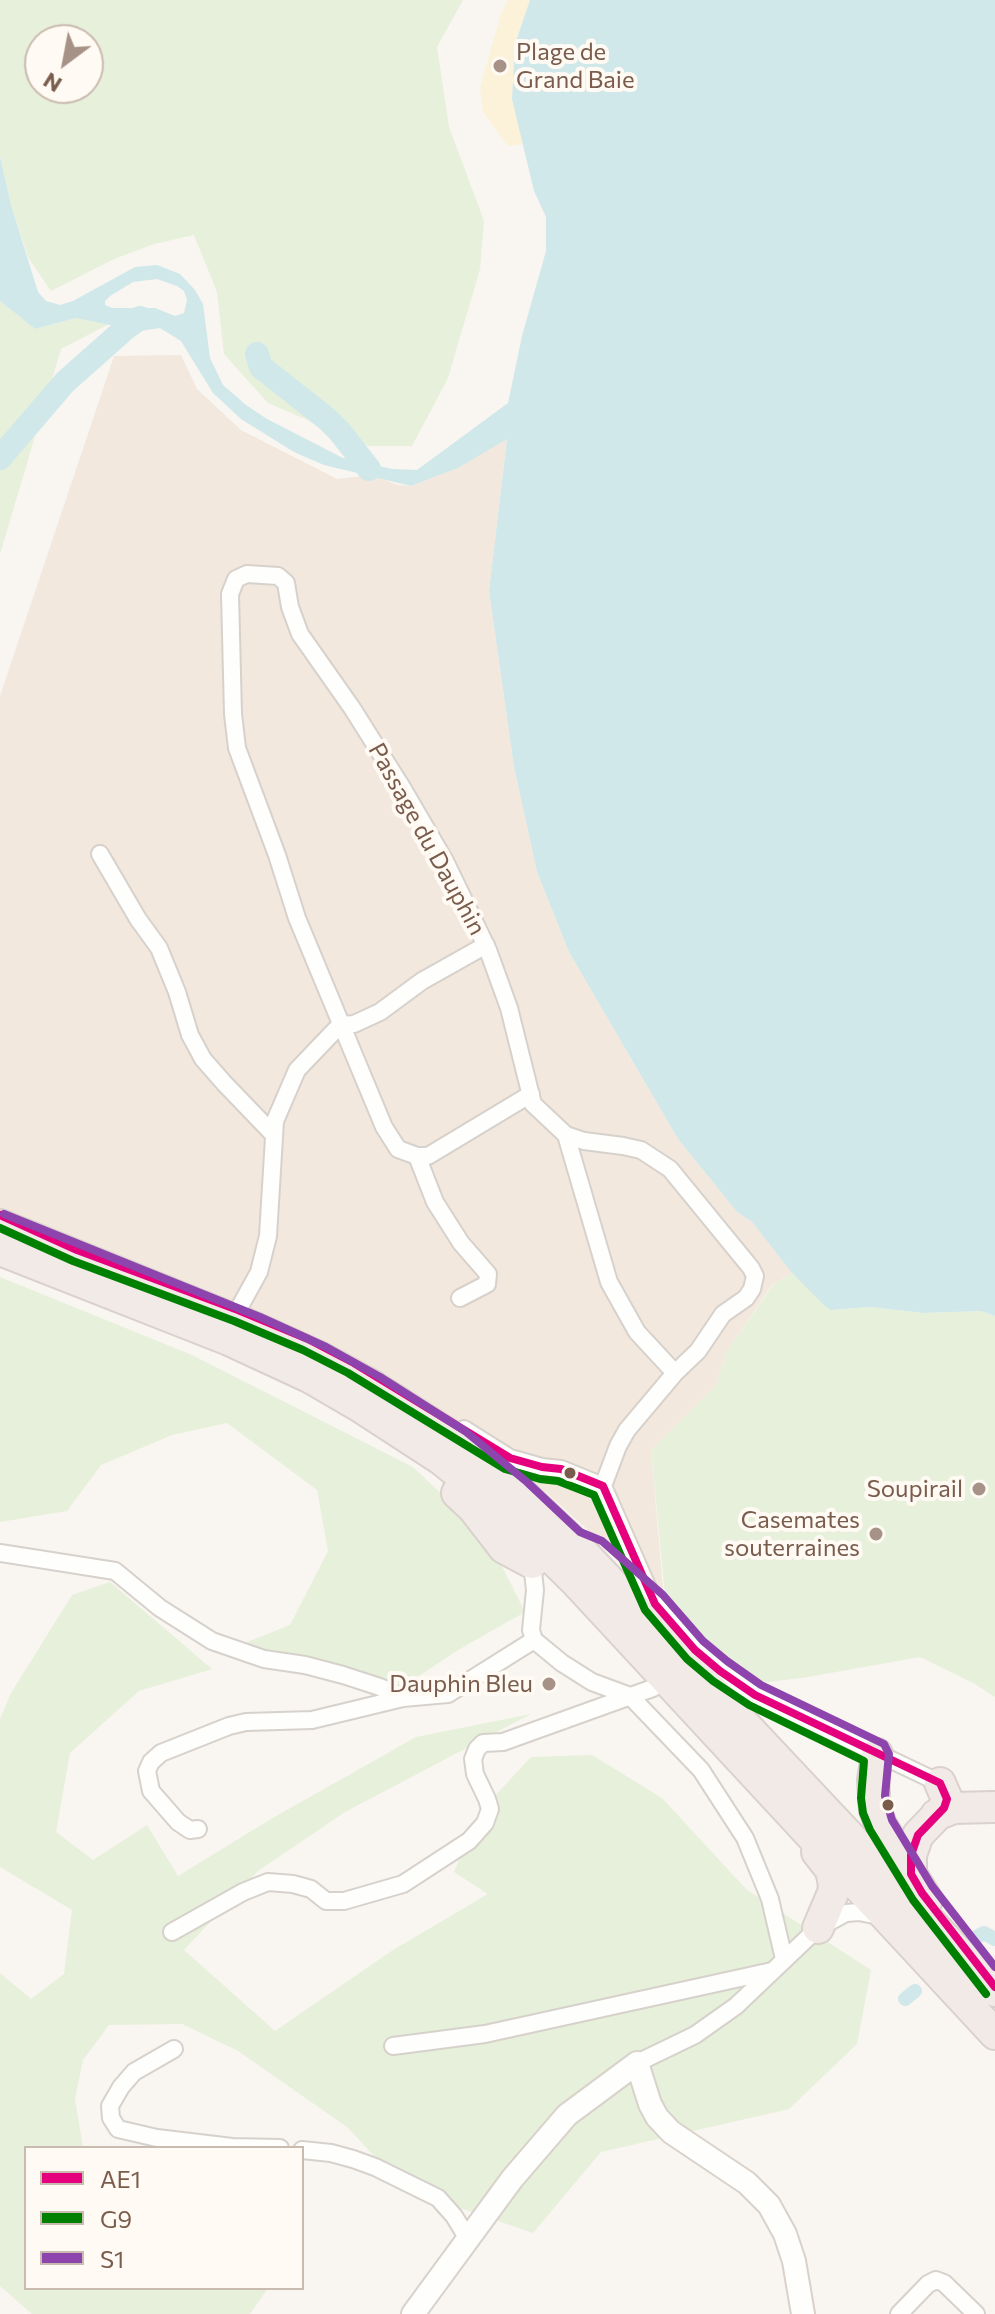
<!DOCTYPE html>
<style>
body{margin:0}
#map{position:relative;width:995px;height:2314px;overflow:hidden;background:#f9f5f0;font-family:Commissioner,sans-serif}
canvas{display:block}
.legend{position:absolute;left:24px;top:2146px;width:280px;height:144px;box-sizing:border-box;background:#fffaf3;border:2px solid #cabbb1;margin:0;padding:10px 14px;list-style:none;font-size:24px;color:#7a5c4d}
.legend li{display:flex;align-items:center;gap:16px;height:40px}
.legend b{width:40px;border:2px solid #cabbb1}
.north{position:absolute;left:24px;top:24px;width:80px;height:80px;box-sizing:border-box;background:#fffaf3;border:2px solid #cabbb1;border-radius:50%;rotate:212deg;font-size:22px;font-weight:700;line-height:32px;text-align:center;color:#7a5c4d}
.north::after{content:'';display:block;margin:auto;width:28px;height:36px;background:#a69286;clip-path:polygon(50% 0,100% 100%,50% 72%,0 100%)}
</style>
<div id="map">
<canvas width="995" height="2314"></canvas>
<ul class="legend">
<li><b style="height:10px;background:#e5007d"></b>AE1</li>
<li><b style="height:10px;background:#008000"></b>G9</li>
<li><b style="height:10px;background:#8e44ad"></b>S1</li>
</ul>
<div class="north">N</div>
</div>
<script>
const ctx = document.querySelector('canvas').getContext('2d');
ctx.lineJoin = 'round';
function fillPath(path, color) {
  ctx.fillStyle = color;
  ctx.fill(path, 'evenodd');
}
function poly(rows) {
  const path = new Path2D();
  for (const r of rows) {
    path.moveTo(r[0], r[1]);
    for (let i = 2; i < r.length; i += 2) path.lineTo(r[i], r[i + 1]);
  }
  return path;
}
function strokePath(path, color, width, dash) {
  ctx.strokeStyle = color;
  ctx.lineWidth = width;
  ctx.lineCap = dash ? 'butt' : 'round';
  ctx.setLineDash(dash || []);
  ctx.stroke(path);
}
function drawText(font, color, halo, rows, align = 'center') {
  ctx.font = font + ' Commissioner,sans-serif';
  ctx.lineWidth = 8;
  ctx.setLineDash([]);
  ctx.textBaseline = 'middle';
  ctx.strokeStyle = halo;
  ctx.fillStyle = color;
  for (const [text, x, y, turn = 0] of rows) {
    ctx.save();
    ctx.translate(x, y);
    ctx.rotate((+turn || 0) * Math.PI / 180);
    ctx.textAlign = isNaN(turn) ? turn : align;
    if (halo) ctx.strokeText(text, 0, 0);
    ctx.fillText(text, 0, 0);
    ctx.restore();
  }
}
fillPath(poly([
 [181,355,197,389,241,430,337,479,372,475,398,485,411,486,458,468,507,438,489,591,514,767,537,872,569,952,678,1139,737,1212,752,1222,792,1273,771,1286,726,1353,716,1386,651,1451,664,1599,547,1493,337,1355,0,1214,0,696,114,356]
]), '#f2e8de');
fillPath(poly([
 [0,0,463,0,437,47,449,127,484,221,480,269,448,378,412,446,368,446,268,403,224,354,217,292,194,235,154,244,114,259,51,291,28,257,11,205,0,156],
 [40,40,88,40,88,88,40,88],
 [0,301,35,329,76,318,109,324,61,349,0,554],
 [792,1273,831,1310,870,1307,924,1313,981,1311,995,1316,995,1697,973,1683,920,1657,808,1677,752,1684,721,1664,666,1605,651,1451,716,1386,726,1353,772,1286],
 [0,1277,192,1355,413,1467,487,1537,525,1612,458,1650,398,1690,237,1646,290,1625,328,1551,317,1490,227,1423,172,1435,101,1465,67,1511,0,1522],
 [110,1582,212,1669,139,1691,70,1753,56,1832,93,1860,147,1825,178,1876,271,1819,416,1737,531,1714,345,1812,258,1871,184,1950,275,2031,393,1950,488,1894,454,1872,479,1813,531,1757,592,1755,662,1798,747,1890,871,1970,857,2044,789,2109,601,2152,533,2233,405,2189,347,2127,238,2051,182,2024,109,2025,83,2060,75,2099,83,2148,26,2148,26,2288,268,2288,250,2314,32,2314,0,2286,0,1973,31,1999,64,1974,72,1910,0,1867,0,1719,11,1693,72,1595]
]), '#e7f0db');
fillPath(poly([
 [508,0,530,0,515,44,512,99,524,144,508,146,483,112,480,88,501,14]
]), '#fbf2d9');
fillPath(poly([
 [530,0,995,0,995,1316,981,1311,924,1313,870,1307,831,1310,826,1307,792,1273,752,1222,737,1212,678,1139,569,952,537,872,514,767,489,591,507,439,458,468,411,486,324,465,294,452,241,419,213,393,181,341,160,328,140,331,76,318,35,329,0,301,0,156,11,205,38,292,46,301,60,305,73,301,135,267,157,265,180,274,195,290,203,304,210,358,223,385,246,405,267,419,343,458,392,469,417,470,508,403,522,336,546,251,546,217,534,191,512,99,515,44],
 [157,279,177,286,184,291,187,300,184,313,175,316,155,308,112,308,105,305,105,301,110,296,133,282]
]), '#d0e8ea');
strokePath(poly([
 [973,1939,984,1933,995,1939],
 [905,1999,915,1991]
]), '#d0e8ea', 14);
strokePath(poly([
 [257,354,261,367,327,419,340,432,369,469],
 [0,458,65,382,126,328,140,318]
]), '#d0e8ea', 24);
const street = poly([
 [100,854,138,919,159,948,177,992,190,1035,203,1059,224,1083,274,1135],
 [531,1094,428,1156,417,1156,398,1149,384,1127,297,918,277,855,237,748,233,714,230,594,236,579,247,574,278,576,286,583,290,607,300,634,352,708,403,789,445,861,488,950,509,1008,533,1104,566,1135,584,1141,623,1146,641,1150,670,1169,751,1268,755,1276,752,1289,746,1298,723,1314,698,1351,675,1373,627,1430,618,1446,603,1486],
 [566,1135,609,1282,637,1332,675,1373],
 [417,1156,435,1202,461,1243,488,1274,487,1284,460,1298],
 [238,1310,259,1272,268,1236,275,1121,297,1070,340,1025,354,1024,380,1012,422,981,486,945],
 [464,1429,510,1458,542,1467,561,1469,603,1486,655,1604,695,1650,720,1671,755,1695,946,1786],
 [0,1553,115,1571,160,1608,212,1641,264,1659,305,1665,343,1675,380,1687,403,1698,448,1694,534,1640],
 [532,1563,535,1590,531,1630,534,1640,562,1663,592,1682,630,1696,701,1770,745,1838,770,1899,784,1959],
 [198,1829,190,1830,178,1822,151,1791,147,1771,151,1762,161,1753,229,1726,246,1722,312,1720,403,1698],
 [172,1932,243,1892,268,1882,293,1884,311,1889,326,1901,344,1901,403,1884,469,1841,485,1823,490,1809,487,1799,475,1774,473,1759,477,1749,483,1743,503,1742,653,1688],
 [393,2046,485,2034,772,1971],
 [174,2049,134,2072,121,2087,110,2106,111,2118,118,2129,157,2138,232,2147,280,2148],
 [637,2063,695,2035,736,2006,818,1928,846,1913,859,1912,884,1917],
 [302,2150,331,2153,353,2159,375,2167,438,2198,454,2216,468,2239],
 [899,2314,928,2284,936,2280,944,2283,976,2314]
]);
const secondary = poly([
 [413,2314,512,2179,567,2115,637,2063,650,2104,657,2117,671,2132,747,2183,769,2205,785,2234,794,2261,803,2314]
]);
const highway = poly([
 [0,1225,255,1328,321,1358,374,1387,457,1440,519,1491,573,1542,995,1991],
 [0,1250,229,1340,311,1378,359,1406,442,1460,501,1508,576,1582,995,2034],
 [457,1493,473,1508,504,1548,532,1563],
 [877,1754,873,1780,875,1810,881,1825,927,1900],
 [936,1815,954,1808,993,1807],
 [817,1852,831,1870,834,1885,833,1893,818,1928],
 [911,1874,911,1855,918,1835,944,1808,947,1799,940,1783]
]);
strokePath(street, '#d7d1cb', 20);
strokePath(secondary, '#d9d2cb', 26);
strokePath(highway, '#dad1cc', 34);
strokePath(street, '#fefefd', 16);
strokePath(secondary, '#fefefd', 22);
strokePath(highway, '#f2eae7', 30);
strokePath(poly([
 [0,1215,77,1250,238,1310,308,1339,354,1363,510,1458,542,1467,561,1469,603,1486,655,1604,695,1650,720,1671,755,1695,940,1783,947,1799,944,1808,918,1835,911,1855,911,1874,922,1893,995,1987]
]), '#e5007d', 8);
strokePath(poly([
 [0,1228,73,1261,234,1321,303,1350,348,1373,505,1469,540,1479,558,1481,594,1495,645,1610,687,1659,713,1681,749,1705,864,1761,861,1798,863,1813,870,1830,913,1900,986,1994]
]), '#008000', 8);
strokePath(poly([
 [4,1214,260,1317,326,1347,380,1377,465,1431,527,1482,580,1532,602,1541,663,1595,703,1641,727,1661,761,1685,884,1744,889,1754,885,1796,892,1820,932,1886,995,1967]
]), '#8e44ad', 8);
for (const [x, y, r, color] of [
 [500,66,8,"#a69286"],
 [570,1473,7,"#7a5c4d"],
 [979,1489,8,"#a69286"],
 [876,1534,8,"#a69286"],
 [549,1684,8,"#a69286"],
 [888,1805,7,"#7a5c4d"]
]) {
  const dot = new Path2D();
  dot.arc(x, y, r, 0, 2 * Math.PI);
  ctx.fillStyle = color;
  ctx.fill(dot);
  strokePath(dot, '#fffaf3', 3);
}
drawText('24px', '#7a5c4d', '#fffaf3', [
 ["Plage de",516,52,"left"],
 ["Grand Baie",516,80,"left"],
 ["Soupirail",963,1489],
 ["Casemates",860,1520],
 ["souterraines",860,1548],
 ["Dauphin Bleu",533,1684]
], 'right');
drawText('24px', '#7a5c4d', '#fffaf3', [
 ["Passage du Dauphin",427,839,61]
]);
</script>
